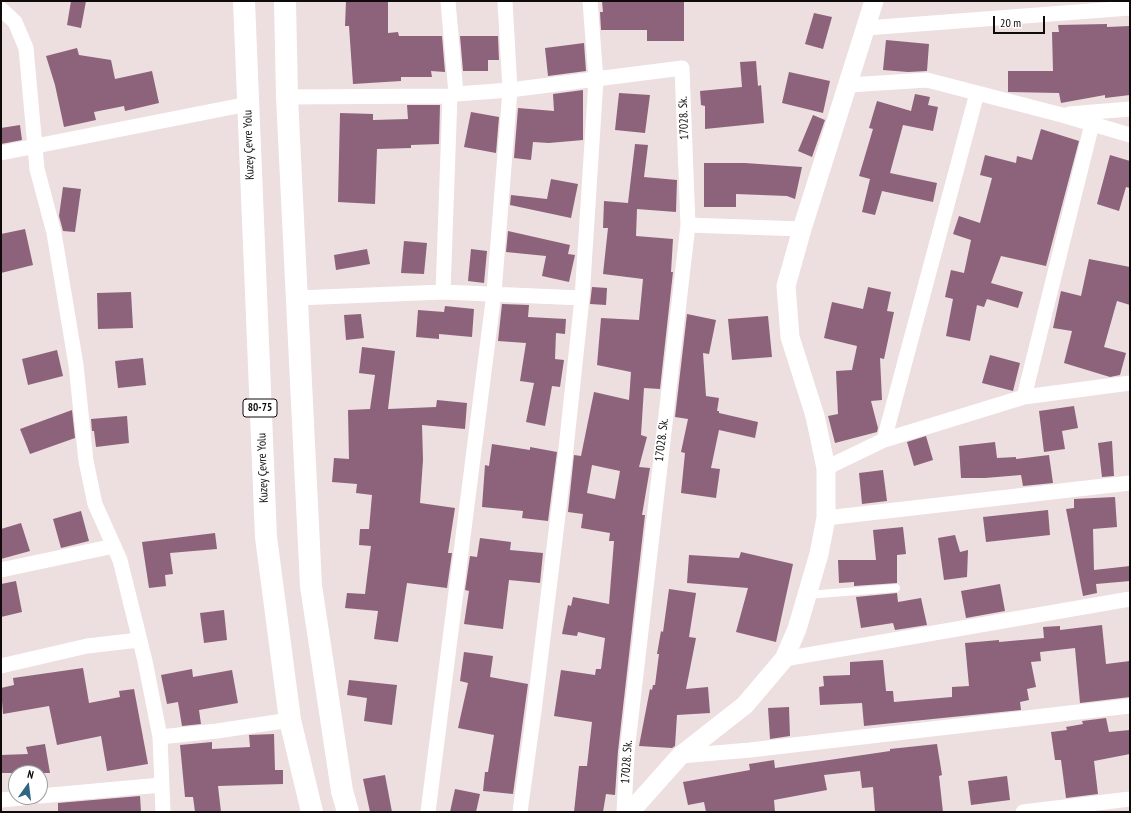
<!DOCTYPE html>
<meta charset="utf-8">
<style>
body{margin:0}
#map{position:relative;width:1131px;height:813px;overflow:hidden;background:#eddedf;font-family:"PT Sans Narrow",sans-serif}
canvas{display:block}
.frame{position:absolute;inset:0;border:2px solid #0f0b0b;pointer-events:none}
.north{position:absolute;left:8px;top:765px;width:40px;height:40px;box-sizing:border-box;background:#fff;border:1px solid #9f9d9d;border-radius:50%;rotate:14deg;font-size:11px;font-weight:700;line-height:16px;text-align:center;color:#0f0b0b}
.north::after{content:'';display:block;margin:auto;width:14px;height:18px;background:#2e6781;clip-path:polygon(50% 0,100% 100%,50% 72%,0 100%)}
.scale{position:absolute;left:993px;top:16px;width:52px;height:18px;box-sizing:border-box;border:2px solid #0f0b0b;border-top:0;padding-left:5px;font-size:12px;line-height:14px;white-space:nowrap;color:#0f0b0b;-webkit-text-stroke:3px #fff;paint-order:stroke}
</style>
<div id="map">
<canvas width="1131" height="813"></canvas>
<div class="frame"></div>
<div class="north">N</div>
<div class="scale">20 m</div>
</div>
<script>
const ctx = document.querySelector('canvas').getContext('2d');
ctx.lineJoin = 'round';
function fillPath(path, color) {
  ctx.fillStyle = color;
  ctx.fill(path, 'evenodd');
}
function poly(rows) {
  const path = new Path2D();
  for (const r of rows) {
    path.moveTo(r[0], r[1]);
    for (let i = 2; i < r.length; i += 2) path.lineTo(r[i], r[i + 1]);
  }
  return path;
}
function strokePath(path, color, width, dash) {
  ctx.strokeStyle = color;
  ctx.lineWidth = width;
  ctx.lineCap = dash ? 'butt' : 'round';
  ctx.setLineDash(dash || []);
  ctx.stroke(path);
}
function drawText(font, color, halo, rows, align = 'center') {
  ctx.font = font + ' "PT Sans Narrow",sans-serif';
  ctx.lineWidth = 3.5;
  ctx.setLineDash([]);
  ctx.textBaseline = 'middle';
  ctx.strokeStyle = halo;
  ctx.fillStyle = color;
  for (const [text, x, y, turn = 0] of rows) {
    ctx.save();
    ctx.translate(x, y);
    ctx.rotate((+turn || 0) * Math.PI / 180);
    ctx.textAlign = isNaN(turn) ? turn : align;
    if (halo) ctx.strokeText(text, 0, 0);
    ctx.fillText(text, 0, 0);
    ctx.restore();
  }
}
fillPath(poly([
 [71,1,86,1,81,28,67,25],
 [346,1,388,1,388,33,398,32,399,36,442,36,445,72,431,71,432,77,401,77,401,81,353,84,349,26,345,26],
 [602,1,684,2,684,41,647,41,647,30,601,30,600,12,603,12],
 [814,13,832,17,823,49,805,44],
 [1107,24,1107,27,1130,26,1130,95,1105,98,1105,95,1061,103,1059,93,1008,92,1008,71,1053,71,1052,32,1059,32,1058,25],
 [460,36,498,36,499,60,488,60,488,71,463,71],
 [886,40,929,44,927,71,908,72,883,70],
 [584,43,586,71,548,76,545,48],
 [77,48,79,55,111,60,115,79,152,71,159,103,125,111,124,106,94,112,96,120,64,127,55,85,46,56],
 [756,61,758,86,761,85,764,123,705,129,705,106,701,105,700,91,742,87,740,62],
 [789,72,830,81,823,113,782,103],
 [583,90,583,140,549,143,533,142,531,160,514,158,518,108,554,111,553,94],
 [619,93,650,95,645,133,615,130],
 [915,94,930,97,928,105,938,107,933,131,903,125,890,173,937,183,933,202,882,191,875,215,862,212,870,179,859,176,873,129,869,128,877,101,911,111],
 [407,105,440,105,439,144,411,145,411,148,377,149,375,204,338,202,340,113,373,114,373,120,408,119],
 [471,112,499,117,496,153,464,147],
 [813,115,825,120,812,157,798,151],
 [20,125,22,140,1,144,1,128],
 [1041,129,1079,141,1046,266,1001,256,991,283,1023,292,1018,308,987,299,984,307,977,305,970,341,946,336,953,299,945,297,951,270,964,273,971,240,953,234,959,216,980,223,992,178,980,175,985,155,1016,163,1017,156,1032,160],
 [635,144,648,145,644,177,677,180,676,212,637,209,636,236,673,239,671,272,673,272,660,389,644,388,641,435,647,437,639,467,650,468,642,515,645,515,618,751,615,795,606,794,603,812,574,812,579,766,587,766,592,722,554,716,561,670,595,675,596,669,601,669,605,638,578,632,577,636,562,634,568,605,571,606,573,597,609,604,614,541,609,541,610,533,581,528,583,514,568,512,574,455,581,456,594,392,629,400,631,372,597,365,601,318,639,320,643,279,603,274,608,228,603,228,604,201,628,203],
 [592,465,620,471,615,499,587,493],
 [1110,155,1130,161,1130,188,1126,187,1119,211,1097,204],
 [704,163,745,163,802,167,795,199,787,196,736,194,736,207,704,207],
 [551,179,578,184,571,218,510,205,511,195,547,199],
 [63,187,81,189,75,232,63,231,59,216],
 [25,229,33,265,1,273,1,234],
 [508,231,570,245,568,254,575,255,569,282,542,276,546,256,506,252],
 [404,241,427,243,424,274,401,273],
 [367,249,370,264,336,270,334,255],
 [471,249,487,251,484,283,468,281],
 [1089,259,1130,267,1130,305,1117,301,1104,347,1126,353,1120,375,1110,377,1064,363,1072,331,1053,328,1061,291,1081,296],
 [592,287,607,288,606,305,590,304],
 [868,287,891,292,887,311,894,312,884,359,880,358,882,400,871,401,878,428,877,432,835,443,828,416,838,414,836,371,852,370,857,346,824,338,832,302,863,309],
 [131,292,133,328,98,329,97,293],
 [502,304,529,305,528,317,566,319,565,334,556,333,555,359,564,360,560,387,552,386,545,426,526,422,534,383,520,381,526,343,498,341],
 [445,306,474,309,472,337,439,334,439,339,416,337,418,310,444,312],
 [361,314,364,338,346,340,344,315],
 [687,314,716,320,709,354,703,353,706,396,719,398,717,411,719,411,719,413,758,422,755,438,719,430,711,468,720,469,716,498,681,493,685,453,681,452,688,419,675,417],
 [768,316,772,357,732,360,728,319],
 [362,347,395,351,388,409,436,407,437,400,467,403,465,429,422,425,423,460,420,503,455,508,448,553,452,553,447,588,407,583,398,642,374,639,378,611,345,608,347,593,365,594,371,546,359,545,360,529,369,529,372,495,356,493,357,484,332,482,334,458,349,459,348,410,370,409,375,375,359,373],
 [57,350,63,376,28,385,22,359],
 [990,355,1020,363,1013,391,982,383],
 [143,358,146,385,118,388,115,361],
 [1074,406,1078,428,1062,431,1065,449,1044,452,1039,411],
 [72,410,75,438,30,454,20,429],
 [127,416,129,443,96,447,94,431,92,431,91,419],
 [926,436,933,460,914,466,907,442],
 [1112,441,1114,476,1102,477,1098,443],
 [995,442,997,458,1016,457,1016,459,1049,455,1053,483,1023,486,1021,475,985,478,961,478,959,446],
 [492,444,530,450,530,447,557,452,548,521,522,518,523,511,482,507,485,465,489,466],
 [883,470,887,501,862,504,859,473],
 [1115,497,1117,527,1093,529,1094,570,1130,566,1130,581,1096,584,1097,593,1083,596,1066,509,1074,508,1074,499],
 [1048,510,1050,535,986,542,983,517],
 [81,511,89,541,61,548,53,519],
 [21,523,30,551,1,559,1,529],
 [903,527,906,554,897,555,897,583,854,586,854,582,839,583,838,560,876,560,873,530],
 [215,533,217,549,170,553,173,574,165,575,166,586,149,588,142,542],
 [955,535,960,552,968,550,967,577,944,580,938,538],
 [480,538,511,542,510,550,543,553,540,583,509,580,503,629,464,624,469,591,465,590,470,556,477,557],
 [741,552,793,564,776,642,736,632,748,588,687,583,689,555,739,558],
 [16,581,22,612,1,617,1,584],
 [1000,584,1005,611,966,618,961,591],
 [669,589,696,593,689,637,696,638,686,689,708,687,710,713,677,715,675,746,672,748,639,746,650,689,652,690,653,685,655,685,659,654,657,654,661,631,663,632],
 [897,593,898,602,921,598,927,625,895,630,893,623,861,628,856,597],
 [224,610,227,640,204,643,200,613],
 [1102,625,1106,664,1130,661,1130,697,1080,703,1075,648,1040,652,1041,661,1031,662,1036,687,1027,689,1029,700,1020,702,1021,710,864,726,862,703,820,705,819,687,824,686,823,676,850,675,850,662,883,660,886,691,893,691,894,702,952,697,952,687,969,686,965,643,999,640,999,642,1044,638,1043,627,1060,626,1060,630],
 [464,652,493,656,490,677,528,684,513,794,483,791,485,772,488,772,494,735,458,728,468,683,460,681],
 [83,668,89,703,120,697,119,691,134,689,148,764,107,771,101,736,57,745,49,706,3,714,1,688,14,685,13,678],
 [192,669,193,677,232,670,238,703,199,710,201,724,182,726,178,702,167,704,161,675],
 [349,680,397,685,392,725,364,721,367,698,347,695],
 [789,707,790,736,770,739,768,708],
 [1106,718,1109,732,1130,730,1130,754,1094,761,1098,794,1066,798,1061,760,1055,760,1051,732,1067,730,1066,727,1083,724,1082,721],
 [274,734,275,770,283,770,283,784,218,786,221,812,195,812,193,797,185,797,180,745,212,742,212,749,250,747,249,735],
 [45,744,50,773,1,773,1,755,28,754,26,747],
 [937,744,942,775,939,776,943,812,875,812,873,787,862,788,860,771,824,775,827,790,774,800,775,812,706,812,704,802,688,805,683,782,750,770,749,764,774,760,775,768,890,751,890,749],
 [385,775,392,812,370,812,363,779],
 [1007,776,1010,800,971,805,968,781],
 [455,789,480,794,476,812,450,812],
 [140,796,141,812,58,812,58,803]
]), '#8c637a');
strokePath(poly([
 [807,595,896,588]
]), '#fff', 8);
strokePath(poly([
 [448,1,456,94],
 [1,9,15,22,26,48,37,169,54,233,76,365,86,461,95,504,120,560,145,661,160,737,163,812],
 [866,28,1130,8],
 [849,85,927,80,1062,115,1130,135],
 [287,97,450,96,456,94,510,90,682,68,688,225,627,752,624,812],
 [1069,114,1130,109],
 [1,153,248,104],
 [688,225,802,229],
 [443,292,450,96],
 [297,298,443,292,582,298],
 [1024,397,1092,124],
 [884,440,977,93],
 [826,468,884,440,1024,397,1130,383],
 [826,518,1130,483],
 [1,570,114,546],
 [784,659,1130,599],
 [1,666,87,646,139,640],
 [160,737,217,731,290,720],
 [680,756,750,750,1130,706],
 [40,796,161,785],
 [1,800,33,797],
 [428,812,494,293,510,90,505,1],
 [520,812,534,711,565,458,582,298,596,80,590,1],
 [1023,812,1130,799]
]), '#fff', 15);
strokePath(poly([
 [630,812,680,756,745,705,784,659,797,629,819,554,826,518,826,468,815,416,790,337,786,286,802,229,874,1]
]), '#fff', 19);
strokePath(poly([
 [244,1,266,537,290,720,312,812],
 [285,1,287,97,311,586,342,791,348,812]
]), '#fff', 22);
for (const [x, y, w] of [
 [260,408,34]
]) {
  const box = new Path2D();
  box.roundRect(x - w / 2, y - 9, w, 18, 3);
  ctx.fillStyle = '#fff';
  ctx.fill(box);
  strokePath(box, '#0f0b0b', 1);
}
drawText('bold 11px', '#0f0b0b', null, [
 ["80-75",260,408]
]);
drawText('12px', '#0f0b0b', '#fff', [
 ["17028. Sk.",684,118,-92],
 ["Kuzey Çevre Yolu",249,145,-92],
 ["17028. Sk.",662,440,-83],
 ["Kuzey Çevre Yolu",263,468,-92],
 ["17028. Sk.",627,762,-86]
]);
</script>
